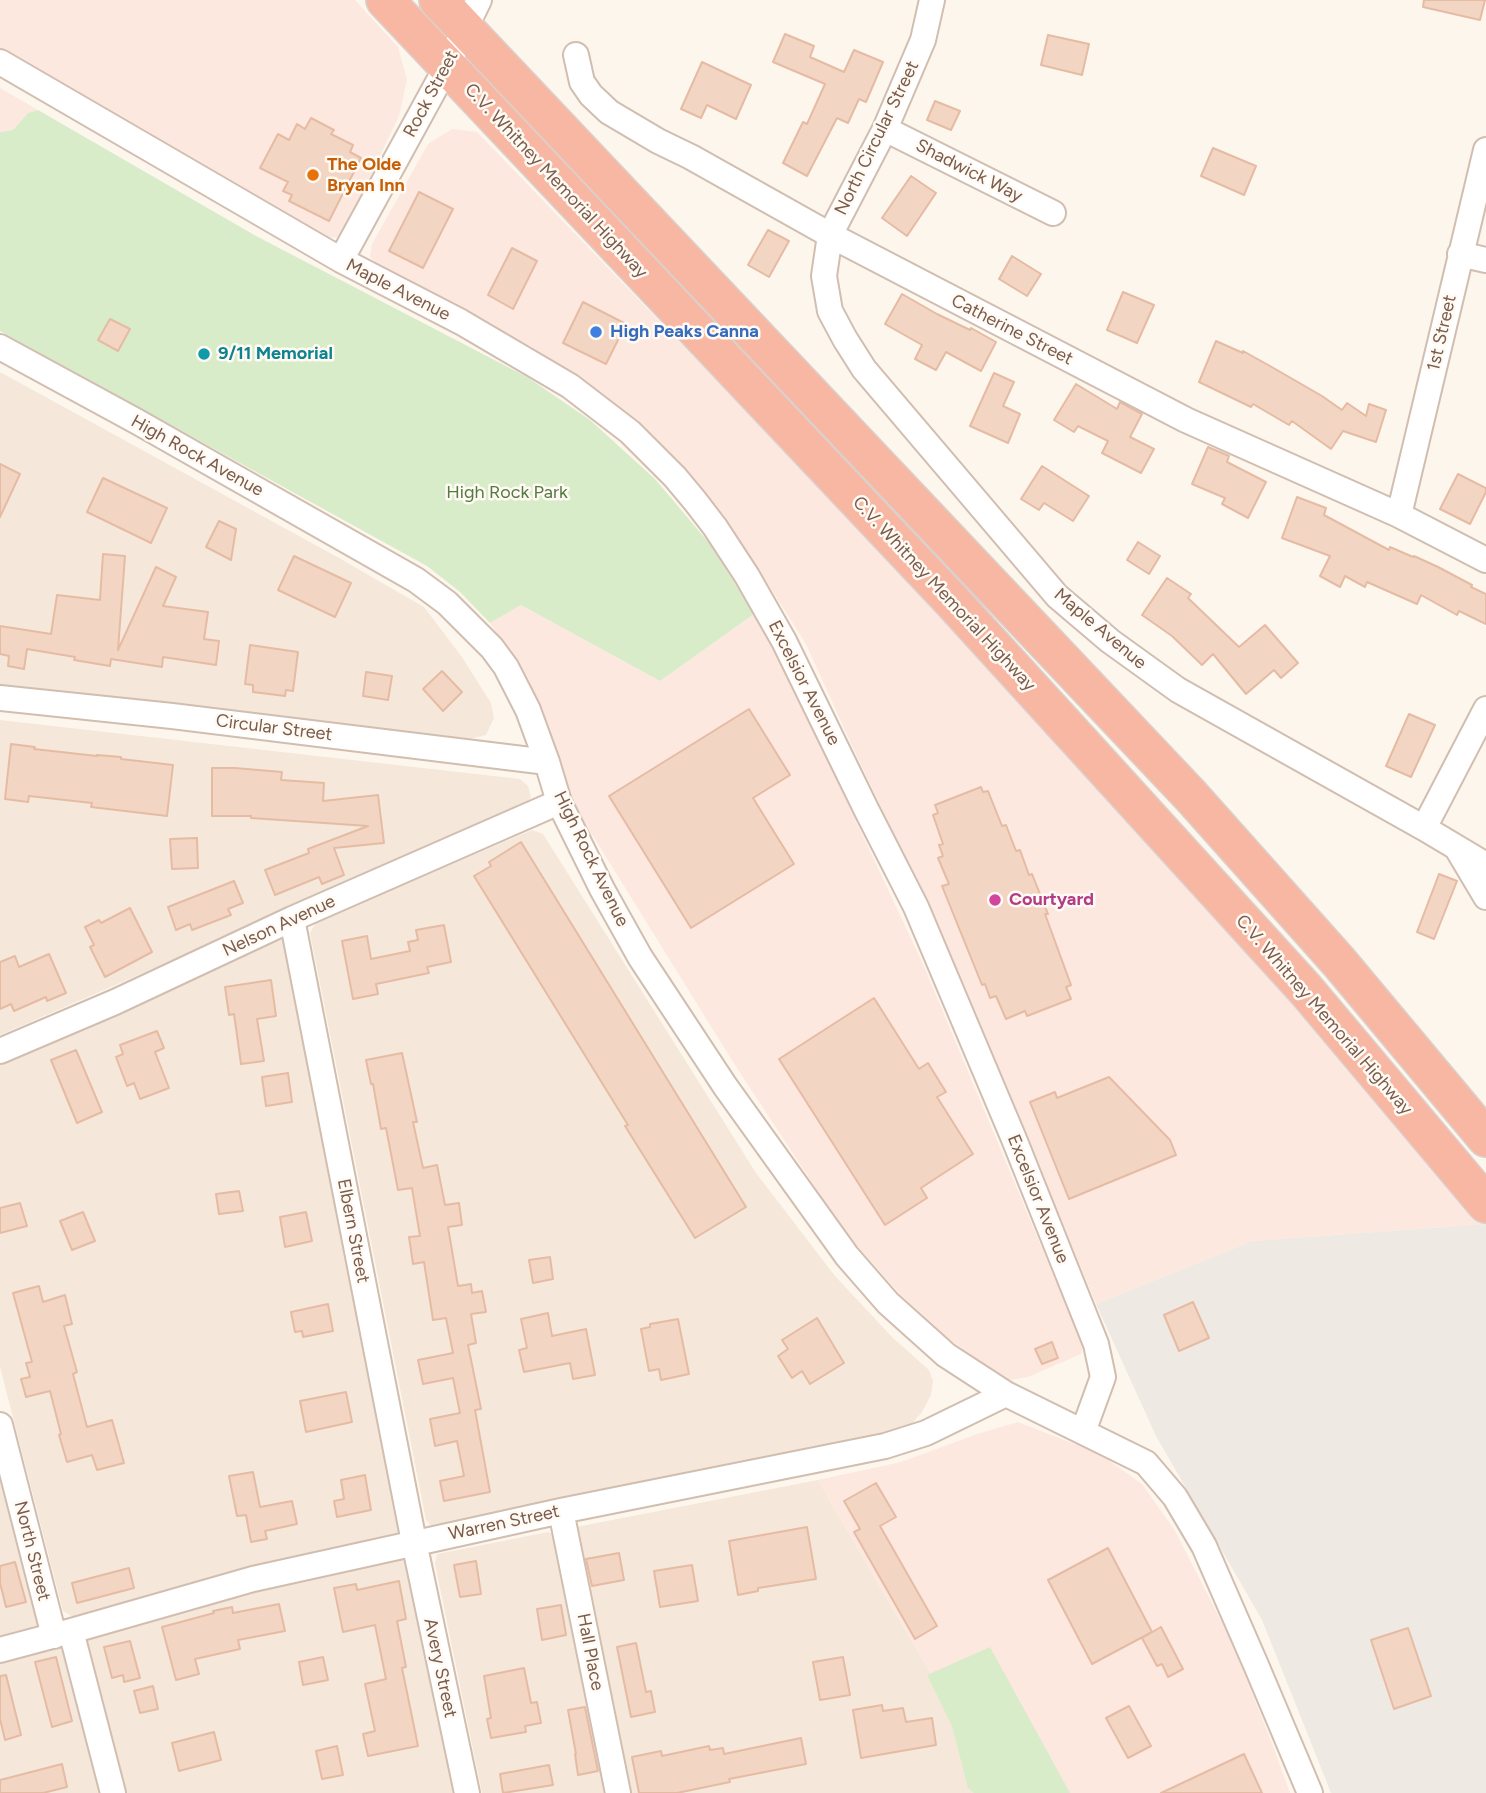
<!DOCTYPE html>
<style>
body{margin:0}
canvas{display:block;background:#fdf6ec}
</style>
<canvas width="1486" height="1793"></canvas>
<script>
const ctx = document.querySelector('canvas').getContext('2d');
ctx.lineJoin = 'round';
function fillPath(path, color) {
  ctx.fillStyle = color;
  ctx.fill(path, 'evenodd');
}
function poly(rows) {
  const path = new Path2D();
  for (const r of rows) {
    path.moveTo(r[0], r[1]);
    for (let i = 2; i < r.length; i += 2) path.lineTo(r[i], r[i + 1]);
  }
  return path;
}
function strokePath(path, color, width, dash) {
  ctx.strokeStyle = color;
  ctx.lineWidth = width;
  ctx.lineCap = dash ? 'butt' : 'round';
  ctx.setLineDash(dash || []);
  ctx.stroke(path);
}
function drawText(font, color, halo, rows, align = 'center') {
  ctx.font = font + ' Figtree,sans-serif';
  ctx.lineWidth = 5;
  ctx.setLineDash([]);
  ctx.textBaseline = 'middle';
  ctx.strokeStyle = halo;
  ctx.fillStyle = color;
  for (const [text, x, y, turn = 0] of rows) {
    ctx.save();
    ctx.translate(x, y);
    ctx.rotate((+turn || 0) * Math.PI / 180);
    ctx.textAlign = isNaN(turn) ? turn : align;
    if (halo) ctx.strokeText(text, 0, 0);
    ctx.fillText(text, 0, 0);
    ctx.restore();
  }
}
fillPath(poly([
 [0,372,339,558,424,607,462,657,491,703,494,718,486,735,470,739,0,686],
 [0,720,520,779,528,786,531,797,526,807,0,1035],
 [532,830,543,834,756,1173,835,1276,893,1338,929,1370,933,1381,931,1395,922,1412,911,1425,901,1430,432,1527,426,1520,310,933,316,922],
 [281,940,288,946,404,1533,75,1618,63,1611,0,1367,0,1058,274,941],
 [0,1451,43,1621,36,1630,0,1639],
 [818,1480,946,1700,990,1793,625,1793,576,1527],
 [548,1532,560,1536,612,1793,482,1793,435,1564,437,1554],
 [403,1560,412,1564,457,1793,123,1793,83,1642,88,1633,272,1584],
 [55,1643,64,1647,103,1793,0,1793,0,1658]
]), '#f5e8da');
fillPath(poly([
 [0,0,355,0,398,47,407,80,399,116,343,233,336,238,325,236,0,49],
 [0,88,38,110,28,113,13,130,0,132],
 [452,129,477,132,828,496,1112,795,1486,1224,1252,1241,1096,1304,952,957,853,748,806,644,724,515,646,430,588,384,530,346,379,266,370,257,372,244,428,144],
 [521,605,660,681,754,614,791,683,923,964,1083,1346,1081,1354,1028,1377,1011,1380,1000,1376,944,1335,901,1295,845,1233,733,1062,593,836,585,832,577,821,546,722,517,662,490,623],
 [1018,1422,1100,1454,1142,1484,1174,1529,1232,1642,1273,1746,1290,1793,1062,1793,935,1681,818,1480,901,1462,977,1434]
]), '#fde8e0');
fillPath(poly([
 [1486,1224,1486,1793,1331,1793,1262,1620,1156,1436,1096,1304,1252,1241]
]), '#efe9e4');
fillPath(poly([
 [38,110,256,236,527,377,590,420,655,479,709,543,754,614,660,681,521,605,490,623,460,592,427,566,0,331,0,132,13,130,28,113],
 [990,1647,1070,1793,974,1793,968,1788,952,1726,927,1675]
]), '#d8ecc9');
const building = poly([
 [1424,0,1485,0,1480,20,1423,7,1424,0],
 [785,34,814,46,810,57,844,72,854,50,883,62,866,102,859,99,848,123,837,118,807,176,783,163,803,122,807,124,825,84,773,62,785,34],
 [1048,35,1089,44,1082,75,1041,65,1048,35],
 [702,62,751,85,736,119,707,105,701,118,681,109,702,62],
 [935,101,960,111,951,130,927,120,935,101],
 [311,118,334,130,331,134,353,145,350,152,361,158,329,221,289,201,292,195,283,191,288,182,260,168,278,134,289,140,297,124,305,129,311,118],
 [1213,148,1256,166,1244,195,1201,176,1213,148],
 [911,176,936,193,907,236,882,218,911,176],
 [419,192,453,209,423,268,389,251,419,192],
 [768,230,789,241,769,277,748,265,768,230],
 [512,248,537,261,513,309,488,295,512,248],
 [1012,256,1041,274,1027,296,999,279,1012,256],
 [1123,292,1154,305,1137,343,1107,330,1123,292],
 [902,294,937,314,970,330,971,328,996,342,981,371,946,352,936,370,915,359,922,345,885,324,902,294],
 [583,302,626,324,606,364,563,343,583,302],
 [110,319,130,329,118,351,98,340,110,319],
 [1216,341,1243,353,1243,351,1270,366,1322,396,1342,410,1347,403,1366,416,1369,404,1386,410,1376,442,1343,431,1331,449,1292,421,1289,425,1253,404,1251,407,1199,382,1216,341],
 [994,373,1014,382,1003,406,1020,414,1008,443,970,426,994,373],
 [1076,384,1117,409,1120,402,1142,414,1130,437,1154,449,1141,473,1102,453,1108,441,1078,426,1074,432,1054,420,1076,384],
 [1208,447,1229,456,1227,462,1266,482,1248,518,1222,504,1225,498,1192,484,1208,447],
 [0,464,20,474,0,517,0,464],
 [1042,466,1089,496,1073,521,1044,503,1039,510,1021,499,1042,466],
 [1458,474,1486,488,1486,492,1470,524,1440,509,1458,474],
 [103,478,167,508,151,543,87,512,103,478],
 [1297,497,1326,508,1324,515,1389,550,1390,547,1413,557,1414,556,1438,567,1472,585,1471,587,1486,594,1486,624,1459,611,1457,615,1421,595,1417,604,1367,582,1365,587,1345,576,1340,587,1320,576,1330,556,1282,538,1297,497],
 [219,521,236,529,231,560,206,547,219,521],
 [1138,542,1160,556,1149,574,1127,560,1138,542],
 [103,554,125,556,118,650,156,567,176,577,163,606,208,612,204,639,219,641,216,665,163,657,162,667,111,659,110,666,74,660,75,657,27,649,24,669,8,666,9,656,0,654,0,626,51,634,57,595,100,600,103,554],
 [294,556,351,583,335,617,278,590,294,556],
 [1167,578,1191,594,1188,598,1239,647,1265,625,1298,663,1281,678,1274,670,1246,694,1213,654,1202,665,1172,636,1142,615,1167,578],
 [250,645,298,652,293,691,286,690,285,696,253,692,253,685,245,684,250,645],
 [442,671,462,692,443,711,423,689,442,671],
 [366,672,392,676,388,700,363,696,366,672],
 [749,709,790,775,753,798,794,864,691,928,609,796,749,709],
 [1409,714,1435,725,1411,777,1386,766,1409,714],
 [11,744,35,747,34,749,97,756,97,755,121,757,121,759,173,765,167,816,91,807,92,803,29,796,28,802,5,799,11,744],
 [212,768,235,768,282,772,281,780,324,783,323,801,378,795,384,843,334,848,344,875,322,884,319,877,275,895,265,870,309,853,308,849,368,826,251,818,251,816,212,816,212,768],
 [981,787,983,792,988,791,1002,826,1006,825,1016,851,1020,850,1029,875,1032,874,1048,914,1045,914,1071,985,1066,987,1071,999,1027,1016,1025,1011,1006,1019,996,996,990,998,985,984,982,985,942,886,949,884,938,858,943,856,939,845,943,844,933,815,938,813,935,805,981,787],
 [197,838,198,868,172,869,170,839,197,838],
 [521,842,746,1207,695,1238,625,1126,628,1125,474,876,491,866,489,862,521,842],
 [1439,874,1457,881,1434,939,1417,932,1439,874],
 [234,881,243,903,228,909,231,915,192,930,190,924,176,930,168,907,234,881],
 [130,908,152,952,105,977,90,947,94,945,85,927,99,920,101,923,130,908],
 [444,925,451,962,427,967,429,973,376,984,378,994,353,999,342,941,367,936,371,959,410,951,408,942,418,940,416,930,444,925],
 [49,954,66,993,47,1001,46,997,14,1011,11,1004,0,1009,0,962,15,956,19,967,49,954],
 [271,980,276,1016,257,1019,264,1061,241,1064,234,1014,229,1015,225,987,271,980],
 [874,998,919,1069,928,1063,946,1092,937,1097,973,1154,921,1188,927,1198,885,1225,779,1059,874,998],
 [157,1031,164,1048,155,1052,169,1088,140,1099,134,1083,127,1086,116,1057,123,1054,120,1045,157,1031],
 [76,1050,102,1112,77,1123,51,1060,76,1050],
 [402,1053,417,1122,413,1122,423,1168,437,1165,445,1205,459,1203,462,1225,448,1227,458,1286,471,1284,472,1293,482,1291,486,1312,471,1314,476,1343,468,1345,481,1409,475,1410,490,1492,444,1501,440,1481,464,1476,457,1441,435,1446,430,1419,460,1413,453,1378,423,1384,418,1360,453,1353,446,1318,433,1320,424,1262,413,1264,409,1237,420,1236,412,1188,398,1190,386,1128,381,1129,373,1084,371,1084,366,1060,402,1053],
 [288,1073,292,1102,266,1106,262,1077,288,1073],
 [1109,1077,1170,1140,1176,1155,1069,1199,1030,1102,1055,1092,1057,1098,1109,1077],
 [239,1191,243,1211,219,1214,216,1194,239,1191],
 [20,1203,27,1226,0,1233,0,1208,20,1203],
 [83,1212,95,1241,72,1250,60,1221,83,1212],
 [306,1212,312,1241,285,1247,280,1217,306,1212],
 [550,1257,553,1279,533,1283,529,1260,550,1257],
 [39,1286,43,1302,65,1295,72,1324,64,1326,77,1372,73,1374,87,1427,112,1420,124,1463,97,1470,92,1455,67,1462,59,1435,61,1434,50,1391,26,1397,21,1379,30,1377,26,1363,32,1362,13,1293,39,1286],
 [1193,1302,1209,1338,1179,1351,1164,1315,1193,1302],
 [328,1304,333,1331,303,1337,302,1331,295,1332,291,1312,328,1304],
 [548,1313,552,1336,586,1329,595,1375,573,1379,570,1363,524,1372,519,1350,527,1348,521,1319,548,1313],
 [817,1318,844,1363,810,1384,802,1371,792,1378,778,1356,788,1349,782,1340,817,1318],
 [678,1319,689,1374,661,1380,659,1369,649,1371,641,1329,650,1327,650,1324,678,1319],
 [1052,1342,1058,1358,1042,1364,1035,1349,1052,1342],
 [346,1392,352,1422,306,1432,300,1401,346,1392],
 [253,1472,260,1507,292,1501,297,1524,265,1531,267,1539,251,1542,246,1515,237,1516,229,1476,253,1472],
 [365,1475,371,1510,337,1517,334,1501,344,1499,341,1480,365,1475],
 [876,1483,896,1517,880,1526,937,1626,915,1639,854,1532,860,1529,844,1501,876,1483],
 [807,1527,816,1579,758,1588,758,1591,738,1595,729,1541,807,1527],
 [1108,1548,1152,1632,1092,1664,1048,1580,1108,1548],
 [619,1553,624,1580,592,1586,586,1559,619,1553],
 [476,1561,481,1594,460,1597,454,1565,476,1561],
 [15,1562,26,1602,6,1607,0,1583,0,1566,15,1562],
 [692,1565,698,1601,660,1607,654,1571,692,1565],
 [129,1568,134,1588,77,1603,72,1583,129,1568],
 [399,1581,406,1619,397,1621,406,1667,402,1668,418,1746,368,1756,363,1734,375,1731,365,1684,386,1679,375,1625,343,1632,334,1588,356,1584,357,1590,399,1581],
 [279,1604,285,1631,238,1640,240,1649,195,1659,199,1674,176,1680,162,1627,214,1613,213,1611,232,1607,233,1613,279,1604],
 [561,1605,566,1635,542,1640,537,1609,561,1605],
 [1161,1627,1183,1669,1168,1677,1162,1664,1157,1666,1142,1638,1161,1627],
 [1408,1628,1431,1696,1394,1709,1371,1640,1408,1628],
 [130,1641,140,1678,124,1682,123,1675,112,1678,104,1647,130,1641],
 [636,1643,646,1692,651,1691,655,1712,631,1717,617,1647,636,1643],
 [56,1657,72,1721,52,1727,35,1662,56,1657],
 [323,1657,328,1680,303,1685,299,1662,323,1657],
 [843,1657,850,1695,820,1700,813,1662,843,1657],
 [524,1668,531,1703,537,1702,541,1723,525,1726,526,1732,491,1738,487,1719,491,1718,484,1676,524,1668],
 [6,1675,21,1735,5,1740,0,1719,0,1676,6,1675],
 [153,1686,158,1709,140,1713,134,1691,153,1686],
 [882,1705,883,1711,903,1708,906,1722,932,1718,936,1745,861,1758,853,1710,882,1705],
 [1129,1706,1151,1746,1128,1758,1106,1718,1129,1706],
 [585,1707,598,1771,578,1775,575,1754,576,1754,568,1710,585,1707],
 [214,1732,221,1760,179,1771,172,1743,214,1732],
 [801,1738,806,1764,729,1779,730,1782,677,1793,639,1793,632,1757,661,1751,662,1756,709,1746,710,1750,723,1748,724,1754,801,1738],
 [337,1746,343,1775,322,1779,316,1751,337,1746],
 [1244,1754,1262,1793,1161,1793,1244,1754],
 [62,1764,67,1787,43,1793,0,1793,0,1780,62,1764],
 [549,1765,553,1785,503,1793,500,1774,549,1765]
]);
fillPath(building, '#f3d5c3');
strokePath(building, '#e6bba3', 2);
const minor = poly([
 [932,0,923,40,885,129,830,235,824,276,830,311,845,339,864,369,1057,596,1110,641,1178,690,1424,828,1486,865],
 [576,55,582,82,591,95,609,112,658,141,691,157,830,235,1186,420,1399,515,1486,560],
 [0,62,341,260,461,322,570,386,630,432,675,477,695,501,715,527,747,576,784,641,866,809,916,907,1014,1139,1096,1344,1103,1377,1083,1432],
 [885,129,1053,213],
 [1460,254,1486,260],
 [341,260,447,66,479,0],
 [0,347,136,421,416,580,447,603,492,648,506,667,528,710,547,762,559,802,602,889,640,957,725,1086,847,1256,888,1303,946,1355,1006,1394,1146,1463,1175,1497,1204,1546,1256,1665,1310,1793],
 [1399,515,1486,150],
 [0,698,172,716,547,762],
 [1424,828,1486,709],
 [1458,850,1486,897],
 [292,919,414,1542,467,1793],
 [0,1051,115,1002,292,919,559,802],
 [0,1425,54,1636],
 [561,1511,618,1793],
 [71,1631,113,1793],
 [0,1650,71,1631,253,1579,561,1511,885,1446,926,1433,1006,1394]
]);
const highway = poly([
 [385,0,951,600,1306,990,1486,1204],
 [438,0,1191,796,1339,962,1486,1138]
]);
strokePath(minor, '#d1beb0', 28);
strokePath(highway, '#dad1cd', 40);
strokePath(minor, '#fff', 24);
strokePath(highway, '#f7b7a3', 37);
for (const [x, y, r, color] of [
 [313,175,7,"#e8710a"],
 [596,332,7,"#3f7fe0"],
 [204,354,7,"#0f9aa8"],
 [995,900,7,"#d1479c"]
]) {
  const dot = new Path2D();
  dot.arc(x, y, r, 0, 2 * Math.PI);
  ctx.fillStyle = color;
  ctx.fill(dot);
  strokePath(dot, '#fffaf3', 2.5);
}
drawText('18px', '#7a5c4d', '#fffaf3', [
 ["Rock Street",431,94,-62],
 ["North Circular Street",877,138,-64],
 ["Shadwick Way",969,171,27],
 ["C.V. Whitney Memorial Highway",556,181,47],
 ["Maple Avenue",398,290,27],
 ["Catherine Street",1012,330,27],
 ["1st Street",1442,333,-77],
 ["High Rock Avenue",197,456,29],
 ["C.V. Whitney Memorial Highway",944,594,47],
 ["Maple Avenue",1100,629,40],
 ["Excelsior Avenue",804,683,63],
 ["Circular Street",274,728,7],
 ["High Rock Avenue",591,859,64],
 ["Nelson Avenue",279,926,-25],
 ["C.V. Whitney Memorial Highway",1324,1015,49],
 ["Excelsior Avenue",1038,1199,68],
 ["Elbern Street",353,1231,79],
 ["Warren Street",504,1523,-12],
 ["North Street",32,1551,76],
 ["Hall Place",590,1652,79],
 ["Avery Street",440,1668,78]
]);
drawText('bold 18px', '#c56008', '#fffaf3', [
 ["The Olde",327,165],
 ["Bryan Inn",327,186]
], 'left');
drawText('bold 18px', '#366cbe', '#fffaf3', [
 ["High Peaks Canna",610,332]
], 'left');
drawText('bold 18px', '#0d838f', '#fffaf3', [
 ["9/11 Memorial",218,354]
], 'left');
drawText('18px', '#537a41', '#fffaf3', [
 ["High Rock Park",507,493]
]);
drawText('bold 18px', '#b23c85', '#fffaf3', [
 ["Courtyard",1009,900]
], 'left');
</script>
